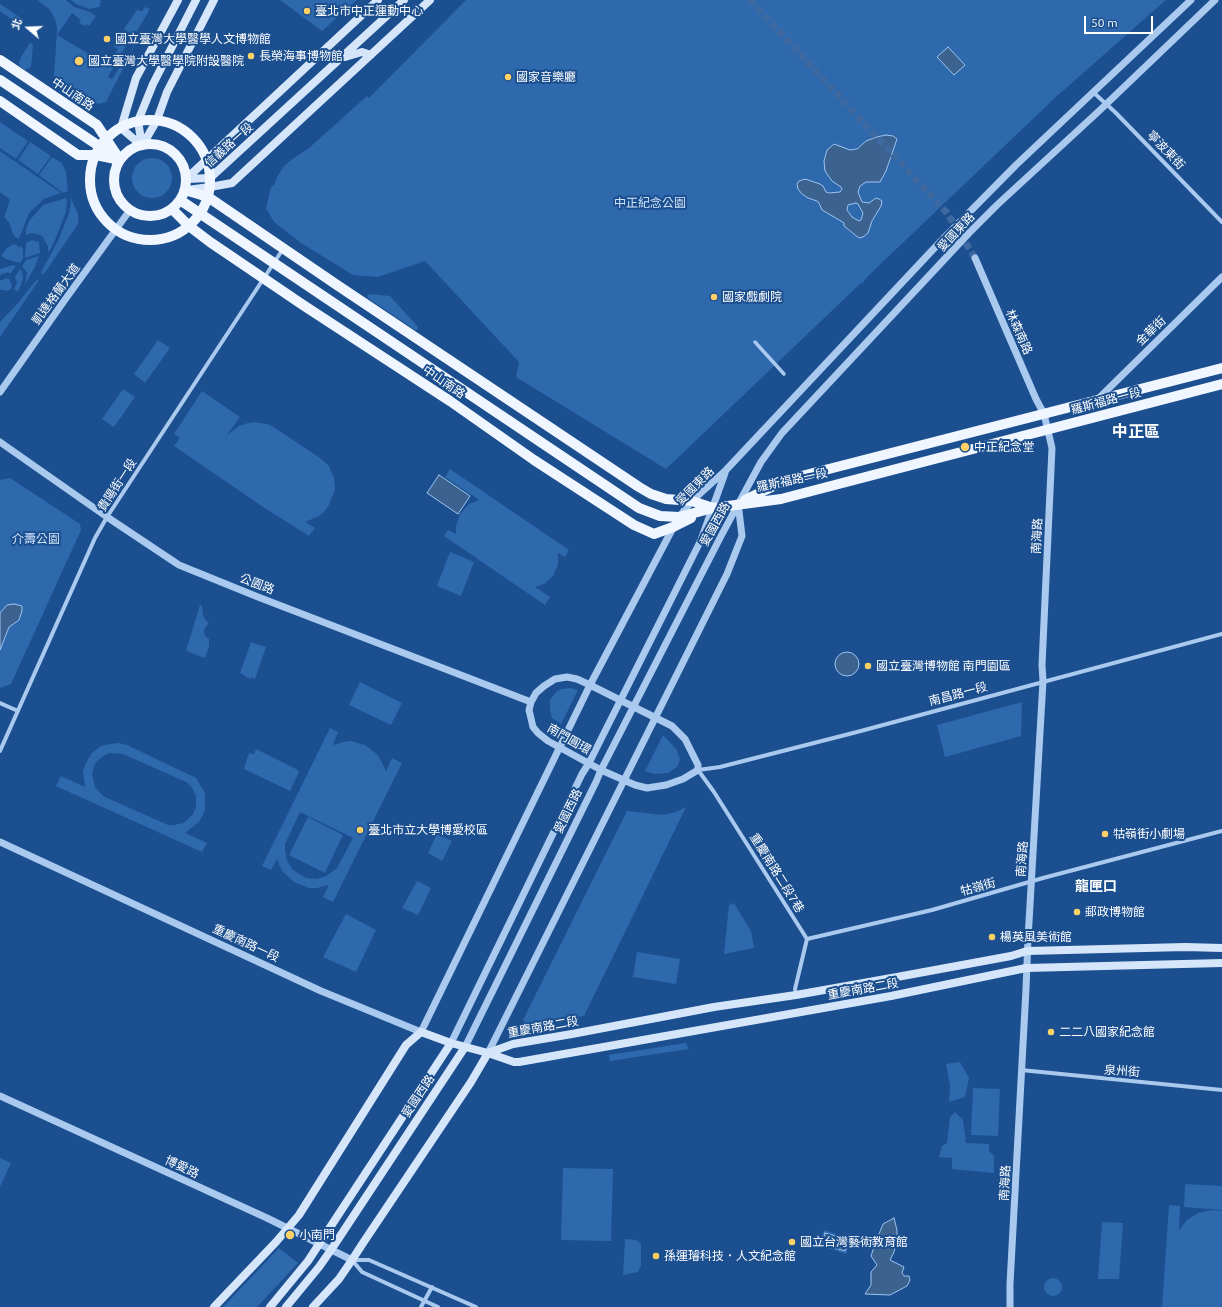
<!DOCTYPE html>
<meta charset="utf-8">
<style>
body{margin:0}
#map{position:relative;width:1222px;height:1307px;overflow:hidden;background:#1b4f8f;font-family:Ubuntu,"Noto Sans TC",sans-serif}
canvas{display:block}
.north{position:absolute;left:8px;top:8px;width:40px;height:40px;-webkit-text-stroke:3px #1b4f8f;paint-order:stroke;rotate:289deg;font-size:11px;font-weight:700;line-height:16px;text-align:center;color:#fff}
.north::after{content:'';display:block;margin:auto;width:14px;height:18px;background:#fff;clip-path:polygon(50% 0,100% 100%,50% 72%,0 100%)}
.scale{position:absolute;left:1084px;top:16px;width:69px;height:18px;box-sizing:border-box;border:2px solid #fff;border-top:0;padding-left:5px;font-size:12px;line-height:14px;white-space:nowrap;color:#fff;-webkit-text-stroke:3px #1b4f8f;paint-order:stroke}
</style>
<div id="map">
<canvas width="1222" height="1307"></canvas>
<div class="north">北</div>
<div class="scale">50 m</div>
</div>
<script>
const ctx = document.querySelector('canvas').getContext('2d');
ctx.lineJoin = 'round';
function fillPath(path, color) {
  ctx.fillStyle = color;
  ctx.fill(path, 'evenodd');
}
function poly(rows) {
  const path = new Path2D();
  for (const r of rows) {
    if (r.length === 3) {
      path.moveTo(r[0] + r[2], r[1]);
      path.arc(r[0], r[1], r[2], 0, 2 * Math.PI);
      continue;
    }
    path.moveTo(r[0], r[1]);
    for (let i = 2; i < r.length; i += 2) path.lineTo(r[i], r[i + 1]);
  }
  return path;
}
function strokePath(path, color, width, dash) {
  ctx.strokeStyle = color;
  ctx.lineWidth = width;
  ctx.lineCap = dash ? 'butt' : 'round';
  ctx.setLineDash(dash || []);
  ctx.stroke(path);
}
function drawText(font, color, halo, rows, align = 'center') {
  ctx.font = font + ' Ubuntu,"Noto Sans TC",sans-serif';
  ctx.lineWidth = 4;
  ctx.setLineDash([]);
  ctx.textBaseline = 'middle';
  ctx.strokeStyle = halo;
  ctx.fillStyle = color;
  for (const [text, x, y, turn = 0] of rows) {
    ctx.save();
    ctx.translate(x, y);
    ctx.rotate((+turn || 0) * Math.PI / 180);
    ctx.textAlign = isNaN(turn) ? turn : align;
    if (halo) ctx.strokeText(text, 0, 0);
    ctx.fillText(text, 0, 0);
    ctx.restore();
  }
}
fillPath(poly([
 [39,0,66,0,74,7,90,12,96,16,89,26,87,24,85,26,79,23,81,20,72,13,57,35,96,58,96,60,108,68,118,54,116,53,118,49,113,46,121,34,126,37,128,42,108,77,112,79,127,56,130,54,134,45,135,45,106,102,98,104,54,76,57,29,56,22,53,15,49,9,38,1],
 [71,0,100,0,101,1,99,7,89,9,76,4],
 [280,0,357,0,322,31],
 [466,0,1166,0,1057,96,867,277,862,284,861,283,666,469,516,377,519,362,425,261,378,277,353,275,301,243,274,222,266,208,271,187,274,185,277,177,284,166,291,160,309,148,367,96,369,98],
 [0,4,24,20,20,25,0,11],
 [145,7,150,9,137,31,134,31,130,33,124,29,137,10,142,11],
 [30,43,33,44,31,67,25,70,20,66,19,62,21,57],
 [0,122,28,141,16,159,0,148],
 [30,142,51,156,38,174,18,160],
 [0,151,61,193,44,199,29,213,19,239,15,237,13,234,9,222,4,217,10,200,0,192],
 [52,157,62,163,66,172,68,191,63,193,39,175],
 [152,178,20],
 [70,196,78,214,78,224,44,274,41,273,42,270,58,241,69,213,71,201],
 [66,198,67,201,66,212,55,240,50,250,48,252,48,246,42,236,37,234,31,233,26,235,26,229,29,221,43,205],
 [32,240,39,242,40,253,25,258,26,243],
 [14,244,19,247,21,246,23,249,23,259,20,263,6,259,1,256,7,248],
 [39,256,35,267,25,284,27,273,25,270,22,266,26,260],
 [13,265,16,266,10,274,8,272,0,275,0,269],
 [20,269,22,271,23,279,18,292,14,289,17,283,15,277],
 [5,278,10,279,10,283,12,284,11,289,6,291,4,290,1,290,0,289,0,280,3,280],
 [37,279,39,280,0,337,0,322,18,303],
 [369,294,390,296,418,327,418,329,415,330,368,298,367,296],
 [158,340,170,348,145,383,134,374],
 [123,389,135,397,114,427,102,419],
 [202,391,240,417,227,435,239,426,248,423,254,422,267,424,272,426,320,458,329,466,334,478,335,489,333,495,329,505,324,512,319,516,305,522,315,528,309,536,263,507,174,446,180,438,174,434],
 [450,469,569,550,565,557,558,553,558,565,553,576,544,584,535,587,550,597,545,605,444,536,448,530,456,534,456,526,460,514,469,504,479,500,445,477],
 [10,478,80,524,81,530,11,684,0,688,0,480],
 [450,552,474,562,461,596,437,586],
 [200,605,202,606,203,616,209,624,206,626,204,631,205,636,209,639,209,647,205,658,186,651],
 [251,642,266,647,255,679,251,677,251,679,244,676,244,675,240,673],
 [360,682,402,703,391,725,349,705],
 [570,688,578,690,561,724,552,718,550,710,550,700,557,691,561,689],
 [1022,702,1021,736,945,757,937,725],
 [330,728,338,732,333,745,343,742,351,741,365,745,378,755,386,771,392,758,402,763,333,902,323,897,329,885,317,888,309,888,294,882,282,871,277,859,271,870,262,866],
 [300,812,353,838,337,868,326,876,317,879,306,878,293,870,287,861,285,850,285,844],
 [663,735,677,750,680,760,677,767,668,773,654,774,645,771],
 [119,743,127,745,196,778,205,793,205,810,199,822,185,833,207,843,202,852,56,786,61,776,85,787,83,771,86,763,91,754,101,746,110,744],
 [109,753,123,754,186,782,191,786,196,796,196,807,193,814,184,823,174,825,168,825,103,796,95,787,92,774,94,766,97,761,105,755],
 [256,749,298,770,299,772,290,791,244,769,249,753,254,754],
 [686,807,584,1016,527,1026,523,1020,627,811,662,815,676,812],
 [308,817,343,835,325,873,289,855],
 [437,834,452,841,442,861,428,853],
 [417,881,431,888,418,915,402,908],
 [734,903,751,931,754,948,724,954,729,905],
 [346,914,376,930,356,972,323,957],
 [637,952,680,959,676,984,633,977],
 [686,1043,689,1049,610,1061,609,1055],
 [960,1062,969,1078,965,1097,949,1102,950,1085,946,1064],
 [973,1088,1000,1089,998,1136,971,1135],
 [955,1112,963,1120,966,1143,989,1144,989,1151,994,1156,994,1173,952,1169,952,1158,939,1157,942,1146,947,1143,950,1117],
 [0,1158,11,1163,0,1187],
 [563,1168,613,1169,611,1241,561,1240],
 [1185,1184,1222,1186,1222,1210,1184,1207],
 [1169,1205,1180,1206,1179,1230,1187,1220,1198,1213,1211,1210,1222,1211,1222,1307,1162,1307],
 [1102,1222,1123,1223,1119,1279,1098,1279],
 [824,1230,851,1239,846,1254,819,1245],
 [625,1239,636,1240,641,1244,641,1265,638,1272,623,1275],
 [279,1248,298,1263,257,1307,223,1307],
 [1053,1287,9]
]), '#2e69ad');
const water = poly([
 [948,47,965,65,954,75,937,57,948,47],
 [886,135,893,136,897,139,886,171,880,182,866,182,860,186,858,192,862,202,869,203,876,198,879,199,882,201,881,206,872,221,868,233,863,237,859,238,844,226,844,223,841,221,822,210,819,203,817,201,808,198,802,194,798,189,797,184,799,181,805,179,820,184,823,186,826,192,829,193,840,192,842,189,841,187,832,181,825,171,824,161,827,150,834,144,850,150,857,149,866,141,877,137,886,135],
 [856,203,858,204,863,213,861,220,859,221,852,217,847,210,848,205,856,203],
 [439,475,470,496,458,514,427,493,439,475],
 [14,604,22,606,22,611,19,620,9,627,0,650,0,613,7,605,14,604],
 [847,664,12],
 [894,1218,897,1230,897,1238,894,1252,890,1260,904,1267,902,1273,904,1276,909,1276,910,1280,907,1286,890,1295,865,1294,871,1285,871,1272,877,1265,871,1256,875,1244,883,1224,894,1218],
 [825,1233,849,1240,845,1251,822,1244,825,1233]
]);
fillPath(water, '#3c6290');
strokePath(water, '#9cc4f0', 1);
strokePath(poly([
 [750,0,947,213,975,258]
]), '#3d69a0', 7, [7, 3.5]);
strokePath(poly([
 [755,342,784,374]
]), '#a9c9ee', 3.5);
strokePath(poly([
 [1094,93,1115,112,1222,222],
 [0,703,18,711],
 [0,751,95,538,107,517,283,249],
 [807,939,932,910,1043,878,1222,831],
 [796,995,795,989,807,939,714,792,698,770,720,767,857,732,1222,634],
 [1021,1070,1222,1090],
 [352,1260,362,1272,438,1307],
 [353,1260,369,1260,476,1307],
 [421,1307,432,1287]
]), '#a9c9ee', 4);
strokePath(poly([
 [975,258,1036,399,1044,414,1052,448,1042,665,1043,681,1028,939,1026,989,1010,1284,1010,1307],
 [0,392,64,301,130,210],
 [1098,399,1222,277],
 [0,442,107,517,179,565,258,597,531,702],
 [679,517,692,501,726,470,941,241,1016,165,1191,0],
 [567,677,577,679,590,685,672,726,685,739,698,765,698,770,683,779,666,785,647,788,635,785,601,770,548,741,538,733,533,727,529,710,531,702,536,693,544,686,555,679,567,677],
 [0,842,321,991,421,1032,590,685,674,526],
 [451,1043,582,774,589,763,701,540,725,473],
 [465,1047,596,782,601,770,721,536,761,462,782,433,969,233,997,205,1099,111,1215,0],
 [488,1053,727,574,742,536,738,503],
 [0,1096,267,1218,352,1260]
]), '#a9c9ee', 7);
strokePath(poly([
 [345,57,362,52,371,55],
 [142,146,121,128,136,78,178,0],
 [142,146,157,120,167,92,214,0],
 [142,146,138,121,153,84,196,0],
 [186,179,210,178,404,0],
 [186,179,378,0],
 [187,190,210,187,232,183,430,0],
 [488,1053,513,1044,572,1034,714,1007,796,995,897,977,1011,956,1027,951,1185,947,1222,948],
 [214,1307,276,1242,299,1215,406,1045,421,1032,451,1043,488,1053,514,1062,519,1062,891,996,1026,968,1222,963],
 [270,1307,308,1261,451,1043],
 [286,1307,319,1267,331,1250,465,1047],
 [313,1307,339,1279,352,1260,363,1243,471,1082,488,1053]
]), '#d6e6fa', 8);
strokePath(poly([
 [0,60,97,125,120,160],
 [0,80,105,150],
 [0,101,78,155,96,155,120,160],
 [150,180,60],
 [150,180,36],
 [185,190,208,197,337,285,639,487,651,494,666,499,692,501,713,508],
 [180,200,639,508,660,516,679,517,713,508,781,499,1222,384],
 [172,209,189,226,210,242,303,305,450,401,534,460,634,525,654,534,673,527,691,518],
 [745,500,786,480,1222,368]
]), '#f0f6ff', 10);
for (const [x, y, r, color] of [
 [307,11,4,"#ffd166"],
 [107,39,4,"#ffd166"],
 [251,56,4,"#ffd166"],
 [79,61,5,"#ffd166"],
 [508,77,4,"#ffd166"],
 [714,297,4,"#ffd166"],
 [965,447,5,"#ffd166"],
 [868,666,4,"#ffd166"],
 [360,830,4,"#ffd166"],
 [1105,834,4,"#ffd166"],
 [1077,912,4,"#ffd166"],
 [992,937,4,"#ffd166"],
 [1051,1032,4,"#ffd166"],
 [290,1235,5,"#ffd166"],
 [792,1242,4,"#ffd166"],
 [656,1256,4,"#ffd166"]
]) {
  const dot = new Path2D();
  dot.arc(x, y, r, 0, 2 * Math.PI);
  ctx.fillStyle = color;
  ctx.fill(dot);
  strokePath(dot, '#1b4f8f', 1.5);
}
drawText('12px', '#fff', '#1b4f8f', [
 ["臺北市中正運動中心",315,11],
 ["國立臺灣大學醫學人文博物館",115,39],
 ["長榮海事博物館",259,56],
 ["國立臺灣大學醫學院附設醫院",88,61],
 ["國家音樂廳",516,77],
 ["國家戲劇院",722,297],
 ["中正紀念堂",974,447],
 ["國立臺灣博物館 南門園區",876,666],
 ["臺北市立大學博愛校區",368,830],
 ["牯嶺街小劇場",1113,834],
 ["郵政博物館",1085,912],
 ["楊英風美術館",1000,937],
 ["二二八國家紀念館",1059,1032],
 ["小南門",299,1235],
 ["國立台灣藝術教育館",800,1242],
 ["孫運璿科技．人文紀念館",664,1256]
], 'left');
drawText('12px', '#fff', '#1b4f8f', [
 ["中山南路",73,94,34],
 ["信義路一段",229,145,-42],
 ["寧波東街",1166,150,46],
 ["愛國東路",956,232,-47],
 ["凱達格蘭大道",56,294,-54],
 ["金華街",1151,331,-44],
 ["林森南路",1019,332,66],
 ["中山南路",444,382,34],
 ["羅斯福路一段",1106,401,-15],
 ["羅斯福路一段",792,480,-12],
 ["貴陽街一段",117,485,-57],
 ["愛國東路",695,486,-45],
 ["愛國西路",715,524,-61],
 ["南海路",1037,536,-87],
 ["公園路",257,584,21],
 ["南昌路一段",958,694,-15],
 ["南門圓環",569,739,30],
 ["愛國西路",568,811,-64],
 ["南海路",1022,859,-86],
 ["重慶南路二段7巷",777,873,58],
 ["牯嶺街",978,887,-15],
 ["重慶南路一段",246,943,25],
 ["重慶南路二段",863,989,-10],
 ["重慶南路二段",543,1027,-10],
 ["泉州街",1122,1071,4],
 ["愛國西路",418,1096,-56],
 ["博愛路",182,1167,25],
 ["南海路",1005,1183,-87]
]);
drawText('12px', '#cfe3fa', '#1b4f8f', [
 ["中正紀念公園",650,203],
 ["介壽公園",36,539]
]);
drawText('bold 14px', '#fff', '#1b4f8f', [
 ["龍匣口",1096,886]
]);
drawText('bold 16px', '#fff', '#1b4f8f', [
 ["中正區",1136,432]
]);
</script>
